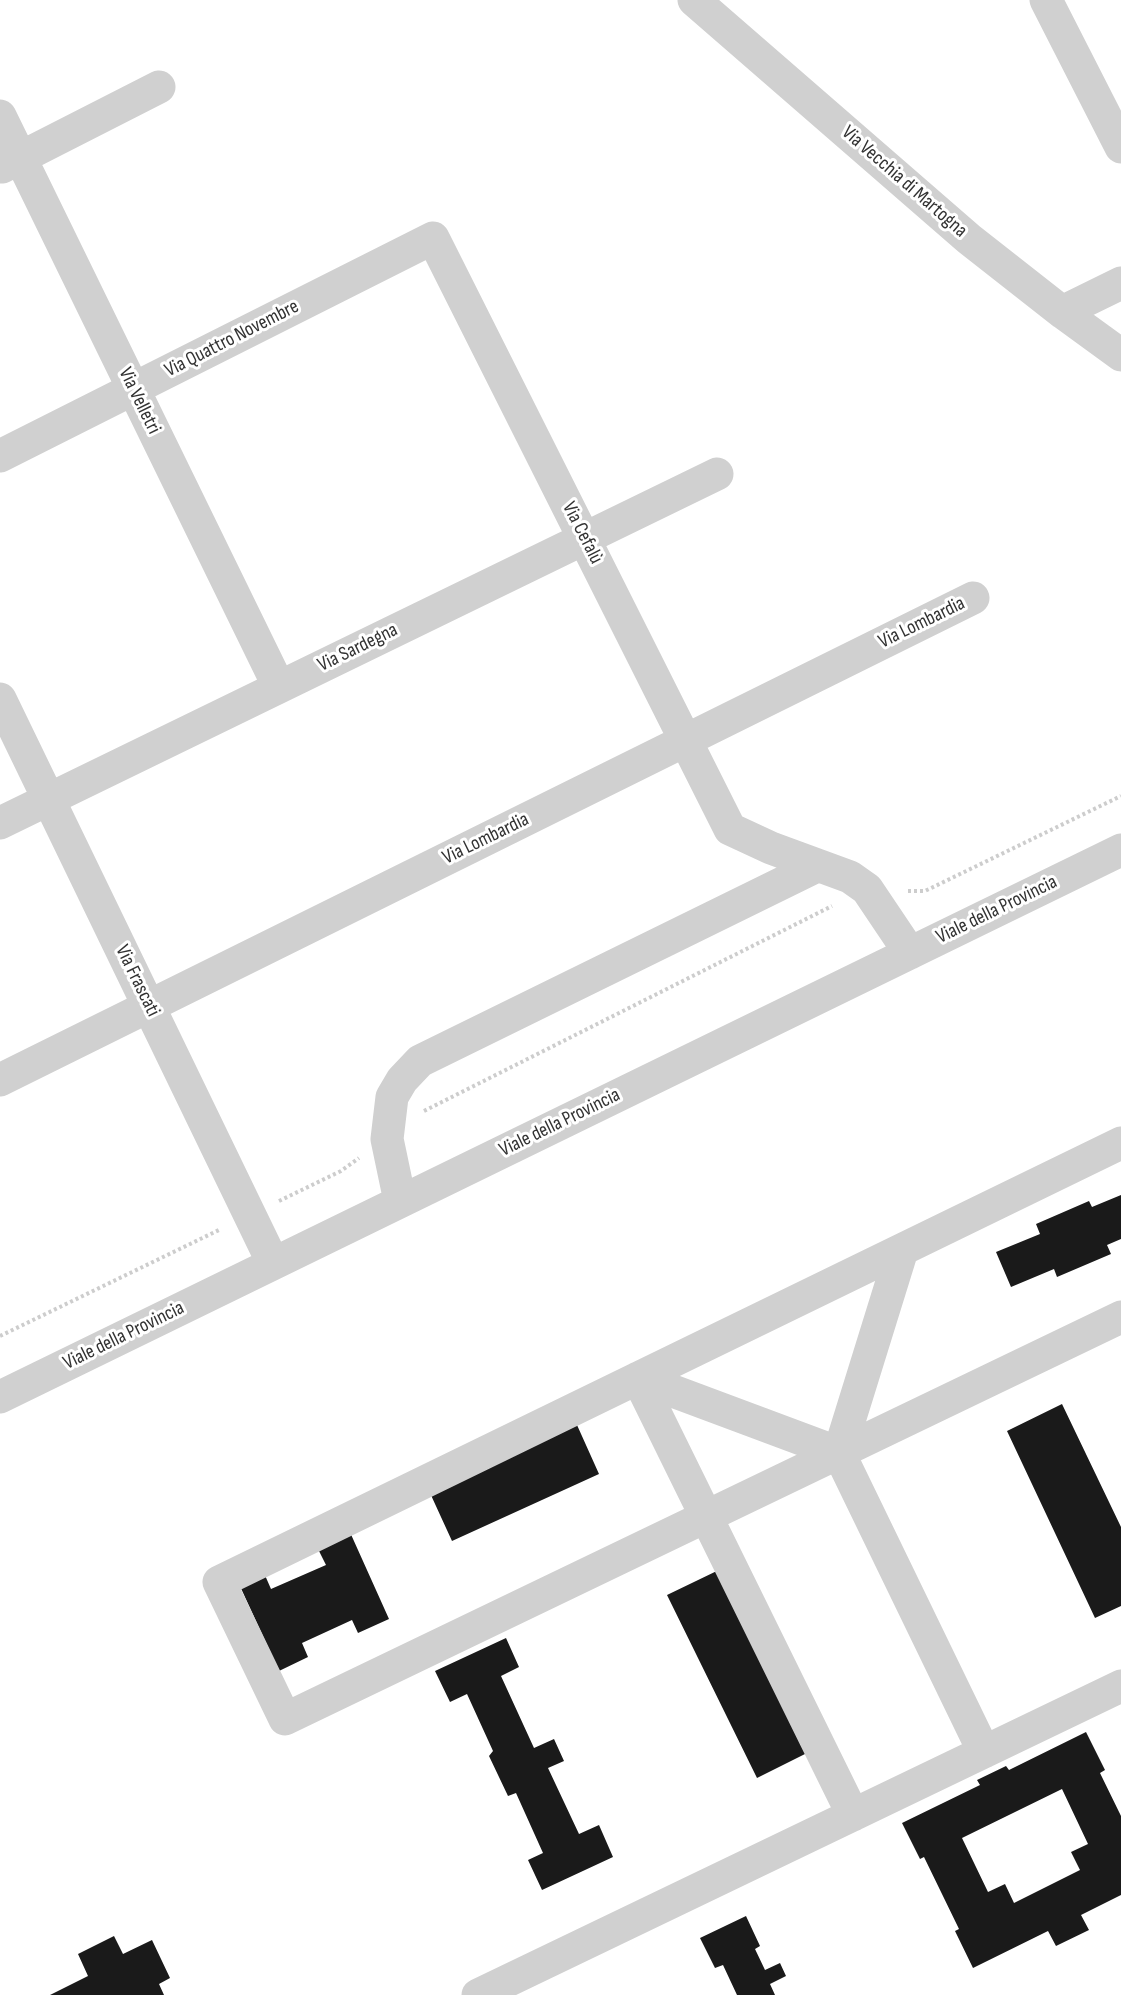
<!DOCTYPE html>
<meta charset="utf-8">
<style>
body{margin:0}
canvas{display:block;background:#fff}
</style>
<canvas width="1121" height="1995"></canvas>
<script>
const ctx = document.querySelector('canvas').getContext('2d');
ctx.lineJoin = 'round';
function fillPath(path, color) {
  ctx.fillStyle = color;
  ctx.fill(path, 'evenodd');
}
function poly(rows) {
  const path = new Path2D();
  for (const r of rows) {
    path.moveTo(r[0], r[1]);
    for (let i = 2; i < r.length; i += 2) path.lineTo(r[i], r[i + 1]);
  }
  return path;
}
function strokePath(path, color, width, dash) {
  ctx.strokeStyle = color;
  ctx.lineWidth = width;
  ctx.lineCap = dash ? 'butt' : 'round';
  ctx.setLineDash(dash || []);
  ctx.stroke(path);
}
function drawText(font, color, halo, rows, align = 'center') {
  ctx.font = font + ' "Sofia Sans Condensed",sans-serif';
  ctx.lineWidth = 6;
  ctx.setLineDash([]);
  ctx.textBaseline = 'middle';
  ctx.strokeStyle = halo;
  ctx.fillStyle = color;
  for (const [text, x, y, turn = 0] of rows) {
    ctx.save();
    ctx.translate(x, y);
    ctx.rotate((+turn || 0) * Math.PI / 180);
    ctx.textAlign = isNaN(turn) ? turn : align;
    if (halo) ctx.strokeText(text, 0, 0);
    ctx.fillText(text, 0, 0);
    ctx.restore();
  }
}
fillPath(poly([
 [1121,1195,1121,1239,1107,1245,1111,1254,1057,1277,1054,1269,1011,1287,996,1252,1040,1234,1036,1224,1089,1201,1092,1207],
 [1062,1404,1121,1527,1121,1606,1095,1618,1007,1431],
 [577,1425,599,1474,452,1541,430,1493],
 [349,1530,389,1619,358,1633,352,1620,302,1643,308,1657,279,1671,239,1584,264,1573,271,1589,326,1565,316,1545],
 [723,1568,813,1750,757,1778,667,1595],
 [506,1638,519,1667,501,1676,534,1748,554,1739,564,1761,548,1768,579,1834,599,1825,613,1857,542,1890,528,1860,543,1853,516,1793,508,1796,489,1756,493,1751,467,1694,450,1702,435,1671],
 [1086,1732,1105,1770,1100,1773,1121,1816,1121,1895,1081,1915,1089,1930,1056,1946,1048,1931,973,1968,955,1931,959,1929,924,1857,920,1859,902,1823,980,1785,977,1780,1006,1766,1009,1770],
 [1062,1789,1088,1844,1071,1852,1080,1870,1014,1903,1005,1884,988,1892,962,1838],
 [746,1916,760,1946,755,1949,765,1970,780,1963,786,1976,770,1984,775,1995,737,1995,723,1965,715,1968,700,1938],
 [114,1936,123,1954,152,1940,170,1978,159,1984,164,1995,50,1995,88,1976,78,1954]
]), '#1a1a1a');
strokePath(poly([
 [908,891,925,891,1121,796],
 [424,1111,832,906],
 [279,1201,341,1171,359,1158],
 [0,1336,221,1229]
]), '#cdcdcd', 4, [3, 3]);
strokePath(poly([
 [694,0,969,239,1062,312,1121,355],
 [1046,0,1121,147],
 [0,116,279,687],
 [2,167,159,87],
 [1062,312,1121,283],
 [0,456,433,238,730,829,771,848,850,877,867,889,910,953],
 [0,699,273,1263],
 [0,823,717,474],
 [0,1080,973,598],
 [1121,1143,219,1582,285,1719,1121,1317],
 [400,1201,387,1139,392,1097,402,1080,420,1061,817,866],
 [902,1250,839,1453,984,1752],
 [638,1378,853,1815],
 [638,1378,839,1453],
 [0,1397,1121,850],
 [478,1995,1121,1686]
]), '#d0d0d0', 33);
drawText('20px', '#333', '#fff', [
 ["Via Vecchia di Martogna",904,182,41],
 ["Via Quattro Novembre",232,339,-27],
 ["Via Velletri",139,401,64],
 ["Via Cefalù",582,533,63],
 ["Via Lombardia",922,623,-26],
 ["Via Sardegna",358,648,-26],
 ["Via Lombardia",486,839,-26],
 ["Viale della Provincia",997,910,-26],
 ["Via Frascati",137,981,64],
 ["Viale della Provincia",560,1123,-26],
 ["Viale della Provincia",124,1336,-26]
]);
</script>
